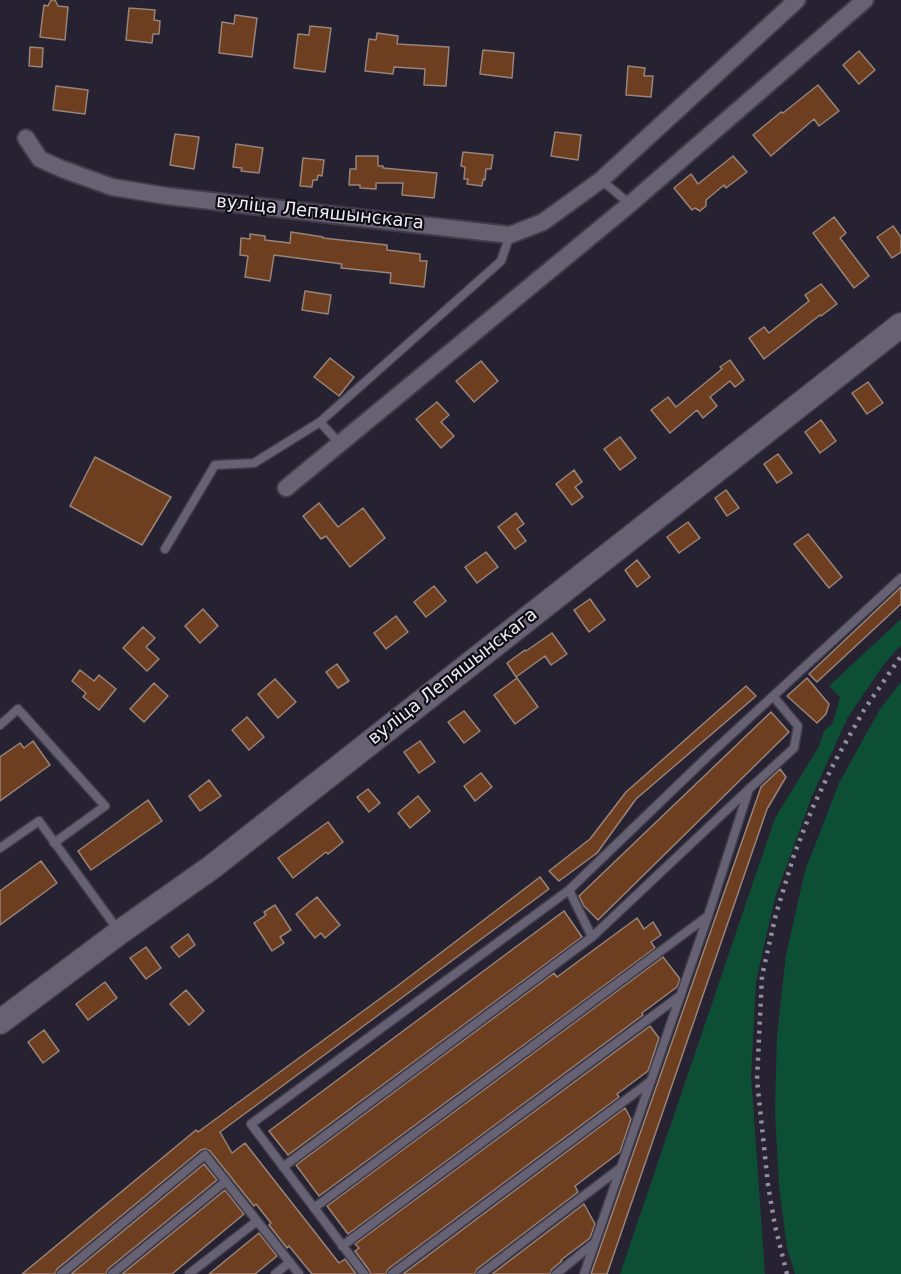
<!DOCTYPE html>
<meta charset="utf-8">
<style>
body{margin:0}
canvas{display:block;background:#262231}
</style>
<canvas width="901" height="1274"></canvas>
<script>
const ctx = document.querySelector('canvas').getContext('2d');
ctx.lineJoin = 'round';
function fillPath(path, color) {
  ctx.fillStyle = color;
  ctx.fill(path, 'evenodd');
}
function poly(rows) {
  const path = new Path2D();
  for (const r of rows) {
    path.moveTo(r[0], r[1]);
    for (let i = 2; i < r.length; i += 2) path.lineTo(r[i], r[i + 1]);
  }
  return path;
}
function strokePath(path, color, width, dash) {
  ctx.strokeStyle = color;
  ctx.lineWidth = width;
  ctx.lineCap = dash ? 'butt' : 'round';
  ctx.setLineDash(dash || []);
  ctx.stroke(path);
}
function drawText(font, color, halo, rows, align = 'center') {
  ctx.font = font + ' "DejaVu Sans",sans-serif';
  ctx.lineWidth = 4.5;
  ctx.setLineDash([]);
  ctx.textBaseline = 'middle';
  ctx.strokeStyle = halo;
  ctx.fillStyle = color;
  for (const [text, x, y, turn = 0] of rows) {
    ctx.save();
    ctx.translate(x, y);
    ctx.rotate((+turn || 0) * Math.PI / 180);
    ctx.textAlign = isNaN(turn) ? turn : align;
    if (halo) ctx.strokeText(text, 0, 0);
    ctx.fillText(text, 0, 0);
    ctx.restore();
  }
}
fillPath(poly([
 [901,619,901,645,884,664,848,717,812,796,775,898,756,981,751,1076,765,1274,620,1274,775,818,818,748,824,731,833,723,840,697,829,686],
 [901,682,901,1274,795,1274,787,1248,779,1185,775,1111,777,1036,786,955,805,871,839,783,880,709]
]), '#0d4f35');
const building = poly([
 [51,0,55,0,58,6,68,7,65,40,40,37,44,5,48,6,51,0],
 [129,8,155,10,154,20,160,21,159,34,153,34,152,43,126,40,129,8],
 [235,15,257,18,252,57,219,53,222,22,234,24,235,15],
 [310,26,331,28,325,72,294,68,298,34,309,35,310,26],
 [377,33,398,36,397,44,449,47,446,86,424,85,425,69,394,67,393,74,365,71,369,39,376,40,377,33],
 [30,47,43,48,42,67,29,66,30,47],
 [483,50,514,53,512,78,480,74,483,50],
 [859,51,875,70,859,84,843,65,859,51],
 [628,66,645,68,644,76,653,76,651,97,626,95,628,66],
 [818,85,839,111,819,126,814,119,771,156,753,135,781,112,783,113,818,85],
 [56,86,88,90,85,114,53,110,56,86],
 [555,132,581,135,578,160,551,156,555,132],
 [175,134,199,137,194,169,170,165,175,134],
 [236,144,263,148,259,173,241,171,242,168,233,167,236,144],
 [463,152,493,155,491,169,486,169,485,180,483,179,482,186,467,184,468,179,464,179,465,167,461,166,463,152],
 [356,156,378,156,378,166,383,166,383,168,437,173,434,198,402,195,403,183,376,183,376,189,360,188,360,185,349,185,350,169,356,169,356,156],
 [733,156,747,172,726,188,724,185,706,200,706,206,700,211,695,208,692,210,674,188,691,174,698,184,733,156],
 [303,158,324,160,322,176,318,175,317,180,313,180,312,187,300,186,303,158],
 [834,217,846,233,840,238,869,276,854,288,813,233,834,217],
 [893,226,901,237,901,252,892,258,877,237,893,226],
 [291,232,323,237,323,238,387,245,387,250,420,254,420,261,427,261,424,287,390,283,391,273,341,268,342,264,274,255,270,281,245,277,248,256,240,255,241,238,250,239,250,234,265,236,265,240,290,243,291,232],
 [821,284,837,304,821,316,820,315,764,359,749,338,764,327,769,333,809,301,805,295,821,284],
 [305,291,331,295,328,314,302,310,305,291],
 [330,358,354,377,339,396,314,377,330,358],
 [730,360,744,380,735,387,730,381,710,397,717,406,703,418,697,410,670,433,651,410,668,397,676,407,722,369,720,367,730,360],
 [481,361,498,381,474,402,456,381,481,361],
 [868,382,883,403,867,414,852,393,868,382],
 [437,402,449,415,441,422,454,436,441,448,416,419,437,402],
 [821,420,836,441,820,453,805,432,821,420],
 [620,437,636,458,620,470,604,449,620,437],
 [778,454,792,473,777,483,764,464,778,454],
 [95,457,171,497,142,545,70,506,95,457],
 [574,470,582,482,575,487,583,497,572,505,556,484,574,470],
 [726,490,739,508,727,516,715,498,726,490],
 [319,503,338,527,363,508,385,538,350,567,326,536,321,539,303,516,319,503],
 [516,513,524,524,517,529,526,541,515,549,498,527,516,513],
 [688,522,700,538,679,553,667,537,688,522],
 [808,534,842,577,829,588,794,544,808,534],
 [486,552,498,567,477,583,465,567,486,552],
 [637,560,650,577,637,587,625,570,637,560],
 [434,586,446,601,426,617,414,602,434,586],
 [901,587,901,604,817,682,809,674,901,587],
 [590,599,605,620,589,632,574,610,590,599],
 [203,609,218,626,200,643,185,626,203,609],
 [396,616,408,632,386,649,374,633,396,616],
 [143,627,155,638,146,647,159,659,147,671,123,648,143,627],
 [552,633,567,654,551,665,545,656,516,677,507,663,525,650,526,651,552,633],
 [337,664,349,681,338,688,326,672,337,664],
 [80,670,94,681,99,675,116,689,99,710,83,697,86,693,72,681,80,670],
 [517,678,538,707,515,724,494,695,517,678],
 [807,678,829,704,826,714,817,723,787,696,807,678],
 [275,679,296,702,278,718,258,694,275,679],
 [154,683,168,696,144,722,130,709,154,683],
 [746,686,756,696,636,799,597,853,559,881,549,871,590,839,626,792,746,686],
 [464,711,480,731,464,743,448,722,464,711],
 [771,712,789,732,598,920,584,906,579,896,771,712],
 [247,717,264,737,249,750,232,730,247,717],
 [33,741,50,765,0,801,0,757,20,743,24,748,33,741],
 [420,741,435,762,419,773,404,752,420,741],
 [780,769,786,777,767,809,607,1274,591,1274,761,787,780,769],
 [481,773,492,787,475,801,464,786,481,773],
 [209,780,221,796,200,811,189,796,209,780],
 [368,789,380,803,369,812,357,797,368,789],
 [418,796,430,811,410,828,398,813,418,796],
 [148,800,162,821,91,870,78,851,148,800],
 [328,822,343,842,328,854,326,852,293,878,278,858,328,822],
 [41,861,57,883,0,925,0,891,41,861],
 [540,877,549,889,220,1132,232,1153,245,1143,339,1263,345,1259,356,1274,312,1274,289,1246,287,1248,269,1225,271,1223,256,1204,254,1206,210,1151,205,1149,201,1150,57,1269,55,1274,22,1274,196,1130,198,1132,400,984,540,877],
 [317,897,340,925,325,938,321,933,315,938,296,914,317,897],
 [275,905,291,930,280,937,284,943,272,951,254,923,266,915,264,912,275,905],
 [564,911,582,937,288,1155,269,1131,564,911],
 [637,918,644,929,653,922,661,935,651,942,655,948,319,1196,296,1165,554,973,557,977,637,918],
 [188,934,195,945,179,957,171,947,188,934],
 [146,947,161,968,146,979,130,958,146,947],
 [663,957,680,979,677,987,642,1013,643,1015,348,1234,327,1206,663,957],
 [105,982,117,998,88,1020,76,1004,105,982],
 [186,990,204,1011,189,1025,170,1004,186,990],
 [650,1026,659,1038,648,1071,617,1094,619,1097,388,1269,386,1274,370,1274,369,1270,355,1251,359,1248,355,1244,650,1026],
 [44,1030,59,1051,43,1063,28,1042,44,1030],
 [625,1108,631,1119,620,1152,575,1186,578,1192,477,1269,475,1274,403,1274,625,1108],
 [204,1164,217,1180,108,1269,106,1274,71,1274,204,1164],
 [225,1190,244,1214,172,1274,122,1274,225,1190],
 [584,1204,595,1224,590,1238,561,1260,562,1261,552,1269,550,1274,492,1274,584,1204],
 [259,1233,277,1256,255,1274,209,1274,259,1233]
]);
fillPath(building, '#6e3e21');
strokePath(building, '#988478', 1.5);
const lane = poly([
 [601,180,630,204],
 [320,422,340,444],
 [165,549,215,465,254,463,320,422,501,261,510,235],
 [0,725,18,709,105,806,54,843],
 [0,848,39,821,118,930],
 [569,890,592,937,749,789],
 [283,1167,592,937],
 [314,1208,708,916],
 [342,1246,681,995],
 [61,1274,205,1155,299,1274],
 [112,1274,226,1181],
 [189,1274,257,1221],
 [275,1274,290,1262],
 [364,1274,251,1124,569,890,707,757,901,578],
 [392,1274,651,1081],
 [481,1274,619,1169],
 [556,1274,594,1243],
 [584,1274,708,916,749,789,794,748,798,726,773,696]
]);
const street = poly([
 [26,138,40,159,62,169,112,187,167,196,510,235,543,222,601,180,797,0],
 [286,488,630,204,865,0]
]);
const secondary = poly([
 [0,1022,120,932,212,867,901,325]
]);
strokePath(lane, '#403c4a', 11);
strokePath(street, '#403c4a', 20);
strokePath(secondary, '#403c4a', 27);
strokePath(lane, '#666173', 8);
strokePath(street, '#666173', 16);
strokePath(secondary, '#666173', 24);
strokePath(poly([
 [787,1274,775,1226,768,1185,757,1080,762,976,776,914,794,855,812,809,834,763,864,710,901,656]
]), '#93909d', 4.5, [3, 6]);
drawText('18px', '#edebf6', '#0f0d14', [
 ["вуліца Лепяшынскага",320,213,6],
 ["вуліца Лепяшынскага",453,677,-38]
]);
</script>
